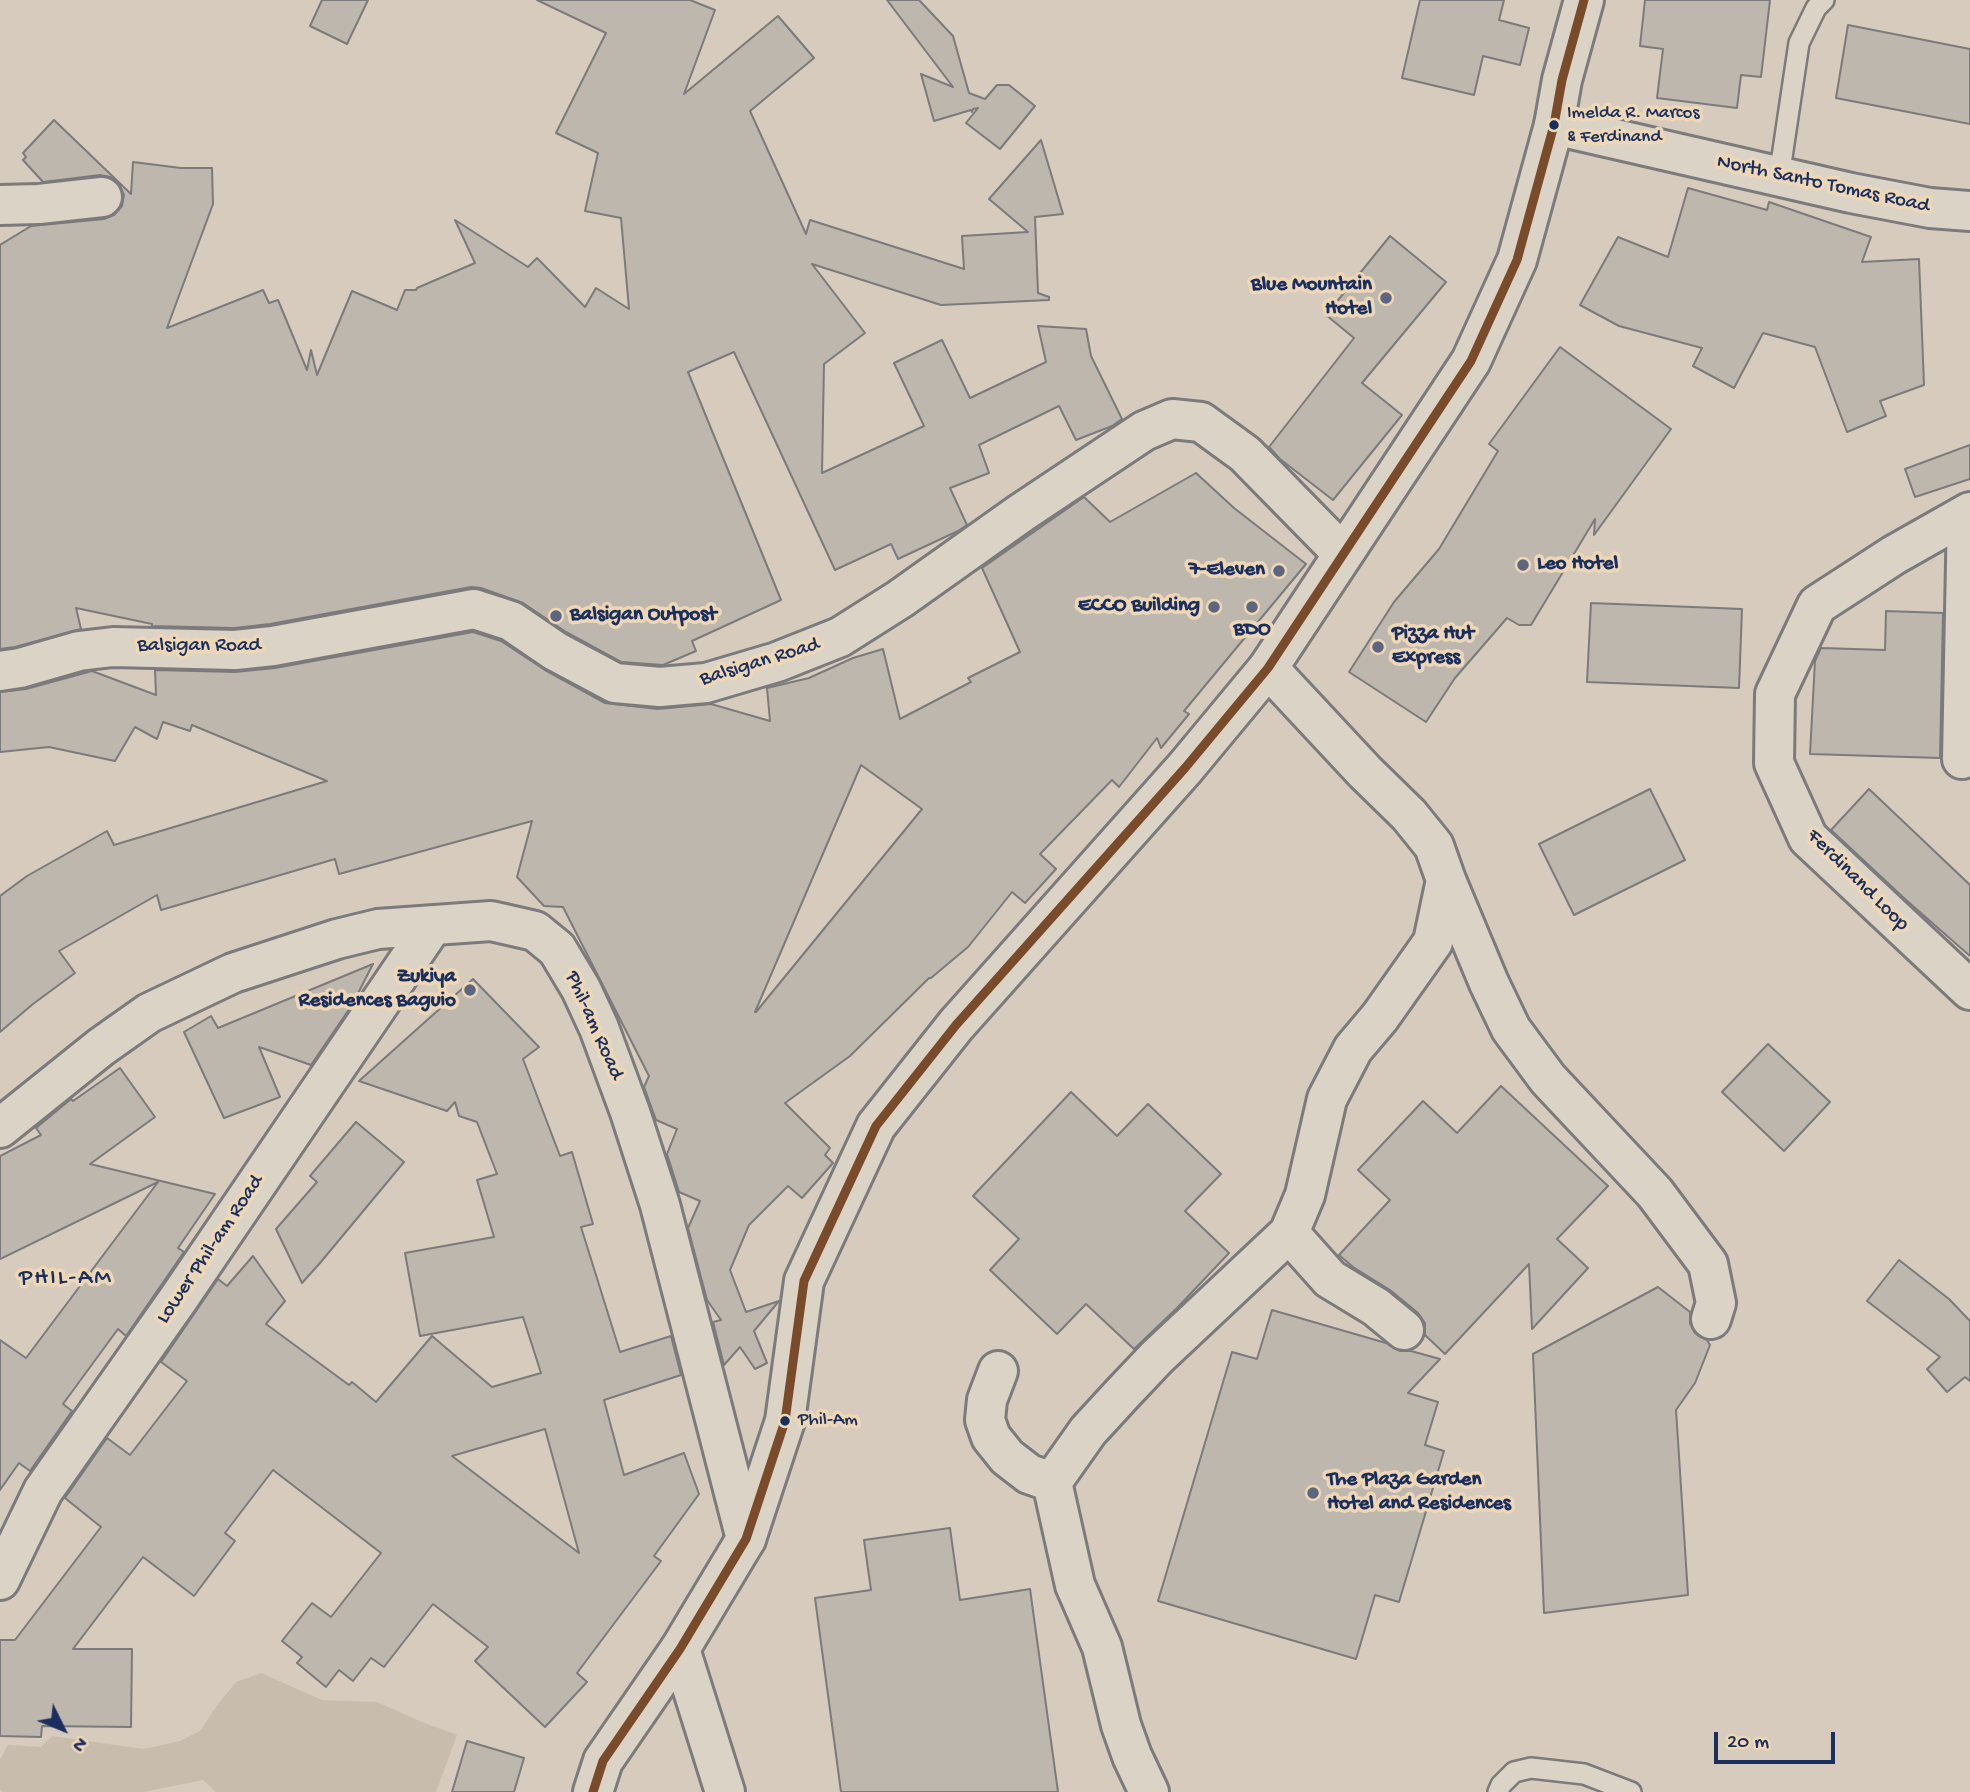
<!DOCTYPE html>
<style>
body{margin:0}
#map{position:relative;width:1970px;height:1792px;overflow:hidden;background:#d6cbbc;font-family:"Gochi Hand",sans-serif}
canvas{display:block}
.north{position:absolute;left:28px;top:1694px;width:70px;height:70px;-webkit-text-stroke:5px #eed7b6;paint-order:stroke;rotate:133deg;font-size:19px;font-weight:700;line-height:28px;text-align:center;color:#1b2f5e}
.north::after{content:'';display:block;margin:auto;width:24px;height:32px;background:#1b2f5e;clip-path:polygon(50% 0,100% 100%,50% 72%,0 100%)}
.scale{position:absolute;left:1714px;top:1732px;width:121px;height:32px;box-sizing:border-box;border:4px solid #1b2f5e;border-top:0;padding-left:9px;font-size:21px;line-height:24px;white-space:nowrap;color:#1b2f5e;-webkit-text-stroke:5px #eed7b6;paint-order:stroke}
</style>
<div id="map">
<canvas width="1970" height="1792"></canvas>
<div class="north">N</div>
<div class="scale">20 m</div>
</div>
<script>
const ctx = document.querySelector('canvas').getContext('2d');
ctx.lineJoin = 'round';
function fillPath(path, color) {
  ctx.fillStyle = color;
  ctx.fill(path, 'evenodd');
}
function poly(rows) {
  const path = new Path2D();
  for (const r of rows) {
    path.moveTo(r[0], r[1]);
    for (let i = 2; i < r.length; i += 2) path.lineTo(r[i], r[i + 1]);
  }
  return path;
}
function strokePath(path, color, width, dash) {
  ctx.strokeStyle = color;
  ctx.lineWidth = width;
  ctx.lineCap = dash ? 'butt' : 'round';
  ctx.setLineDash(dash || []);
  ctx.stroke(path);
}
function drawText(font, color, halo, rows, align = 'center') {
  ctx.font = font + ' "Gochi Hand",sans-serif';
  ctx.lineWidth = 7;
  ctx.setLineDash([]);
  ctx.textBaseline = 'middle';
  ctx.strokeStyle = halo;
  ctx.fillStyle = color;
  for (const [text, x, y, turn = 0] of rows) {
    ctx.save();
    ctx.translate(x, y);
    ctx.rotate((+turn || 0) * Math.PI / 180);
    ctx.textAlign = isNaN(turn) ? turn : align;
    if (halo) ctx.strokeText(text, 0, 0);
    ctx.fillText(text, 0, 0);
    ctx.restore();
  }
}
fillPath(poly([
 [261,1673,322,1700,377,1702,422,1722,457,1735,436,1792,216,1792,203,1780,143,1792,2,1792,0,1789,0,1760,8,1745,41,1747,52,1736,144,1749,180,1741,200,1731,218,1704,236,1682]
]), '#c8bcad');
const building = poly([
 [322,0,368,0,347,44,310,26,322,0],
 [537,0,690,0,715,10,684,94,778,16,814,58,750,111,806,234,810,220,964,269,962,236,1028,232,989,199,1041,140,1063,214,1035,217,1038,293,1049,297,1049,300,941,305,812,264,865,333,824,364,822,473,924,426,894,363,942,340,970,398,1046,362,1038,326,1086,329,1091,356,1122,419,1112,426,1076,440,1059,406,979,445,989,473,950,488,967,525,958,531,898,559,891,544,835,570,734,352,688,372,781,600,692,641,696,651,663,665,621,662,566,632,523,603,481,588,471,587,270,624,234,628,152,626,152,624,76,608,81,629,15,647,0,649,0,245,31,226,104,219,114,215,122,206,124,195,119,184,110,177,100,175,43,182,23,160,26,157,23,153,54,120,131,194,133,162,181,168,212,168,213,204,167,328,263,290,269,303,278,300,307,370,311,350,317,375,352,291,397,310,405,290,416,290,417,288,475,263,455,220,528,267,537,258,585,307,596,288,629,309,621,218,585,211,598,153,556,133,606,33,537,0],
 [887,0,919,0,953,36,969,93,985,99,997,85,1009,85,1035,106,1000,149,966,123,978,108,973,109,972,112,971,110,934,121,921,74,953,87,887,0],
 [1420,0,1504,0,1499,20,1529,28,1520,65,1483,56,1474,95,1402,78,1420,0],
 [1645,0,1770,0,1761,77,1741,75,1737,108,1657,98,1663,49,1640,46,1645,0],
 [1848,25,1970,49,1970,124,1836,98,1848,25],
 [1688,188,1767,210,1769,202,1871,237,1862,262,1919,259,1924,385,1880,401,1886,416,1847,432,1815,347,1763,333,1734,388,1693,366,1702,348,1619,326,1580,305,1618,237,1668,257,1688,188],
 [1390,236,1446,282,1362,383,1402,415,1333,500,1280,459,1269,447,1354,338,1326,315,1390,236],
 [1560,347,1671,429,1594,535,1595,519,1531,625,1519,625,1507,618,1455,678,1426,722,1349,672,1394,602,1439,549,1498,451,1489,444,1560,347],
 [1970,445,1970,479,1915,497,1905,469,1970,445],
 [1196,473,1234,508,1306,564,1184,711,1189,714,1161,748,1157,738,1119,787,1112,780,1040,854,1056,869,1025,903,1012,892,968,947,931,978,929,978,850,1056,785,1103,830,1148,825,1155,833,1163,802,1198,788,1186,749,1225,730,1270,746,1312,779,1301,754,1331,767,1363,755,1369,740,1347,724,1365,713,1322,721,1320,707,1300,688,1228,700,1201,679,1192,667,1154,677,1129,656,1120,644,1087,649,1076,563,907,544,906,517,877,532,821,339,874,335,859,161,910,157,895,59,951,75,973,33,1004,0,1032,0,896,27,876,107,831,114,845,327,781,192,725,190,731,163,722,157,739,135,727,115,761,49,747,0,752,0,692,26,689,92,671,156,695,155,670,235,672,275,668,473,632,501,641,545,670,605,703,658,709,711,704,770,721,767,688,809,678,853,658,883,649,900,719,971,682,968,678,1020,652,982,568,1084,497,1110,522,1196,473],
 [861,765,922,809,756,1012,755,1012,861,765],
 [1591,603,1742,609,1739,688,1587,682,1591,603],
 [1886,611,1943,613,1940,758,1810,754,1815,661,1821,648,1885,650,1886,611],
 [1650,789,1685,860,1574,915,1539,844,1650,789],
 [1869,789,1970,885,1970,956,1905,899,1831,830,1869,789],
 [373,964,352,1005,311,1065,259,1047,280,1097,224,1118,184,1032,211,1016,218,1028,373,964],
 [473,979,539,1047,523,1059,560,1156,572,1152,593,1224,581,1227,620,1352,671,1336,681,1375,604,1400,624,1475,684,1453,699,1494,654,1556,661,1561,577,1673,587,1682,545,1727,475,1661,488,1647,433,1604,384,1667,371,1658,353,1681,339,1670,326,1687,297,1663,302,1657,282,1641,312,1603,331,1617,381,1553,273,1470,225,1533,235,1541,194,1596,143,1557,73,1649,132,1649,131,1727,42,1726,41,1737,0,1736,0,1640,15,1640,101,1527,65,1498,107,1438,130,1455,187,1381,161,1362,218,1279,227,1286,253,1256,285,1301,266,1324,349,1385,352,1382,376,1402,432,1336,492,1387,541,1373,523,1317,420,1336,405,1253,494,1237,477,1180,497,1174,477,1122,459,1116,455,1102,447,1111,359,1081,473,979],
 [545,1429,579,1553,452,1456,545,1429],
 [1768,1044,1830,1102,1784,1151,1722,1092,1768,1044],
 [120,1068,155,1117,90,1164,215,1194,178,1248,184,1252,126,1336,118,1329,63,1404,72,1411,30,1471,19,1463,0,1490,0,1340,26,1358,158,1182,0,1259,0,1156,41,1135,36,1128,71,1099,73,1101,120,1068],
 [1501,1086,1608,1186,1557,1239,1588,1268,1532,1329,1529,1264,1445,1354,1425,1335,1425,1323,1418,1313,1390,1290,1353,1267,1339,1255,1390,1200,1358,1170,1423,1101,1457,1133,1501,1086],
 [1071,1092,1117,1136,1148,1104,1221,1174,1185,1211,1229,1253,1177,1308,1134,1349,1086,1304,1057,1334,990,1270,1019,1239,973,1196,1071,1092],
 [356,1122,404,1162,320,1263,302,1283,276,1229,317,1182,310,1176,356,1122],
 [1899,1260,1949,1299,1970,1321,1970,1381,1965,1377,1947,1392,1927,1369,1940,1357,1867,1301,1899,1260],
 [1658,1287,1690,1312,1690,1323,1695,1333,1707,1340,1710,1345,1695,1383,1676,1410,1688,1595,1544,1613,1533,1354,1658,1287],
 [1272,1310,1386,1343,1400,1351,1411,1351,1440,1359,1408,1393,1438,1402,1425,1445,1444,1451,1399,1602,1375,1595,1356,1659,1158,1601,1232,1352,1257,1359,1272,1310],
 [950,1528,960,1600,1030,1589,1058,1792,841,1792,815,1598,871,1590,864,1540,950,1528],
 [467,1741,524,1758,514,1792,452,1792,467,1741]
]);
fillPath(building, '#beb7ae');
strokePath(building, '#7b7a7c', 2);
const service = poly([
 [1779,177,1799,43,1816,8,1824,0],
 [1498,1792,1501,1785,1514,1772,1531,1768,1584,1774,1631,1792]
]);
const minor = poly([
 [0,205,39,204,102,197],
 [1970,512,1894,555,1817,605,1775,694,1774,763,1808,838,1970,990],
 [1962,759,1967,514],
 [1446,880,1489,983,1511,1029,1548,1079,1655,1193,1708,1264,1716,1303,1711,1319],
 [0,1128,101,1047,149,1013,233,973,337,939,378,929,491,921,535,931,557,949,581,989,599,1028,630,1112,660,1205,746,1539],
 [1289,1233,1330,1279,1376,1307,1404,1330],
 [998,1371,987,1400,985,1420,991,1437,1007,1457,1029,1474,1052,1482],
 [0,1580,43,1491,179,1298,432,926],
 [1149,1792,1132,1756,1121,1725,1102,1647,1075,1585,1052,1482,1088,1431,1122,1394,1157,1357,1289,1233,1305,1195,1327,1099,1353,1049,1380,1017,1433,942,1446,880,1434,846,1409,815,1365,772,1268,668]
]);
const tertiary = poly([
 [1554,125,1851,193,1930,208,1970,211],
 [0,671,20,668,79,651,113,647,235,650,273,646,474,609,511,621,555,651,615,683,660,687,706,683,777,662,840,637,900,599,1021,513,1144,431,1172,419,1201,422,1245,454,1343,554]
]);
const secondary = poly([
 [680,1649,725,1792]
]);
const primary = poly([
 [593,1792,603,1761,680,1649,746,1539,785,1421,804,1281,876,1126,956,1025,1185,768,1268,668,1471,361,1517,260,1554,125,1562,80,1584,0]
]);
strokePath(service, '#7b7a7c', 24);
strokePath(minor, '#7b7a7c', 44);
strokePath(tertiary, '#7b7a7c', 44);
strokePath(secondary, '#7b7a7c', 44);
strokePath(primary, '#7b7a7c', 44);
strokePath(service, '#dbd3c6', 19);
strokePath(minor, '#dbd3c6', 38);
strokePath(tertiary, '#dbd3c6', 38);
strokePath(secondary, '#dbd3c6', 38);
strokePath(primary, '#dbd3c6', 38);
strokePath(poly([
 [593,1792,603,1761,680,1649,746,1539,785,1421,804,1281,876,1126,956,1025,1185,768,1268,668,1471,361,1517,260,1554,125,1562,80,1584,0]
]), '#7a4b2a', 9);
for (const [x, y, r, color] of [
 [1554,125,6,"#1b2f5e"],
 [1386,298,7,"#5c667f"],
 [1523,565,7,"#5c667f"],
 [1279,571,7,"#5c667f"],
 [1214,607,7,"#5c667f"],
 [1252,607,7,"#5c667f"],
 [556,616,7,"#5c667f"],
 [1378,647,7,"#5c667f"],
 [470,990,7,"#5c667f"],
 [785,1421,6,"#1b2f5e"],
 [1313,1493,7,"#5c667f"]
]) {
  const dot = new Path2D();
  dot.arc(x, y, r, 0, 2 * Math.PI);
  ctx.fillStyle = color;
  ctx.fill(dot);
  strokePath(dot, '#eed7b6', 2.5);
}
drawText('19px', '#1b2f5e', '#eed7b6', [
 ["Imelda R. Marcos",1567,114],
 ["& Ferdinand",1567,138],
 ["Phil-Am",798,1421]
], 'left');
drawText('21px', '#1b2f5e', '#eed7b6', [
 ["North Santo Tomas Road",1823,185,12],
 ["Balsigan Road",199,647],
 ["Balsigan Road",760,663,-17],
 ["Ferdinand Loop",1857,881,45],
 ["Phil-am Road",593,1026,66],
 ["Lower Phil-am Road",211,1250,-56]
]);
drawText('bold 21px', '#1b2f5e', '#eed7b6', [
 ["Blue Mountain",1372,286],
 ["Hotel",1372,310],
 ["Leo Hotel",1537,565,"left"],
 ["7-Eleven",1265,571],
 ["ECCO Building",1200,607],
 ["Balsigan Outpost",570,616,"left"],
 ["BDO",1252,631,"center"],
 ["Pizza Hut",1392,635,"left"],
 ["Express",1392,659,"left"],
 ["Zukiya",456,978],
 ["Residences Baguio",456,1002],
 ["The Plaza Garden",1327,1481,"left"],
 ["Hotel and Residences",1327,1505,"left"]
], 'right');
ctx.letterSpacing = '2px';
drawText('24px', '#1b2f5e', '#eed7b6', [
 ["PHIL-AM",66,1279]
]);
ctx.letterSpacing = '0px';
</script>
